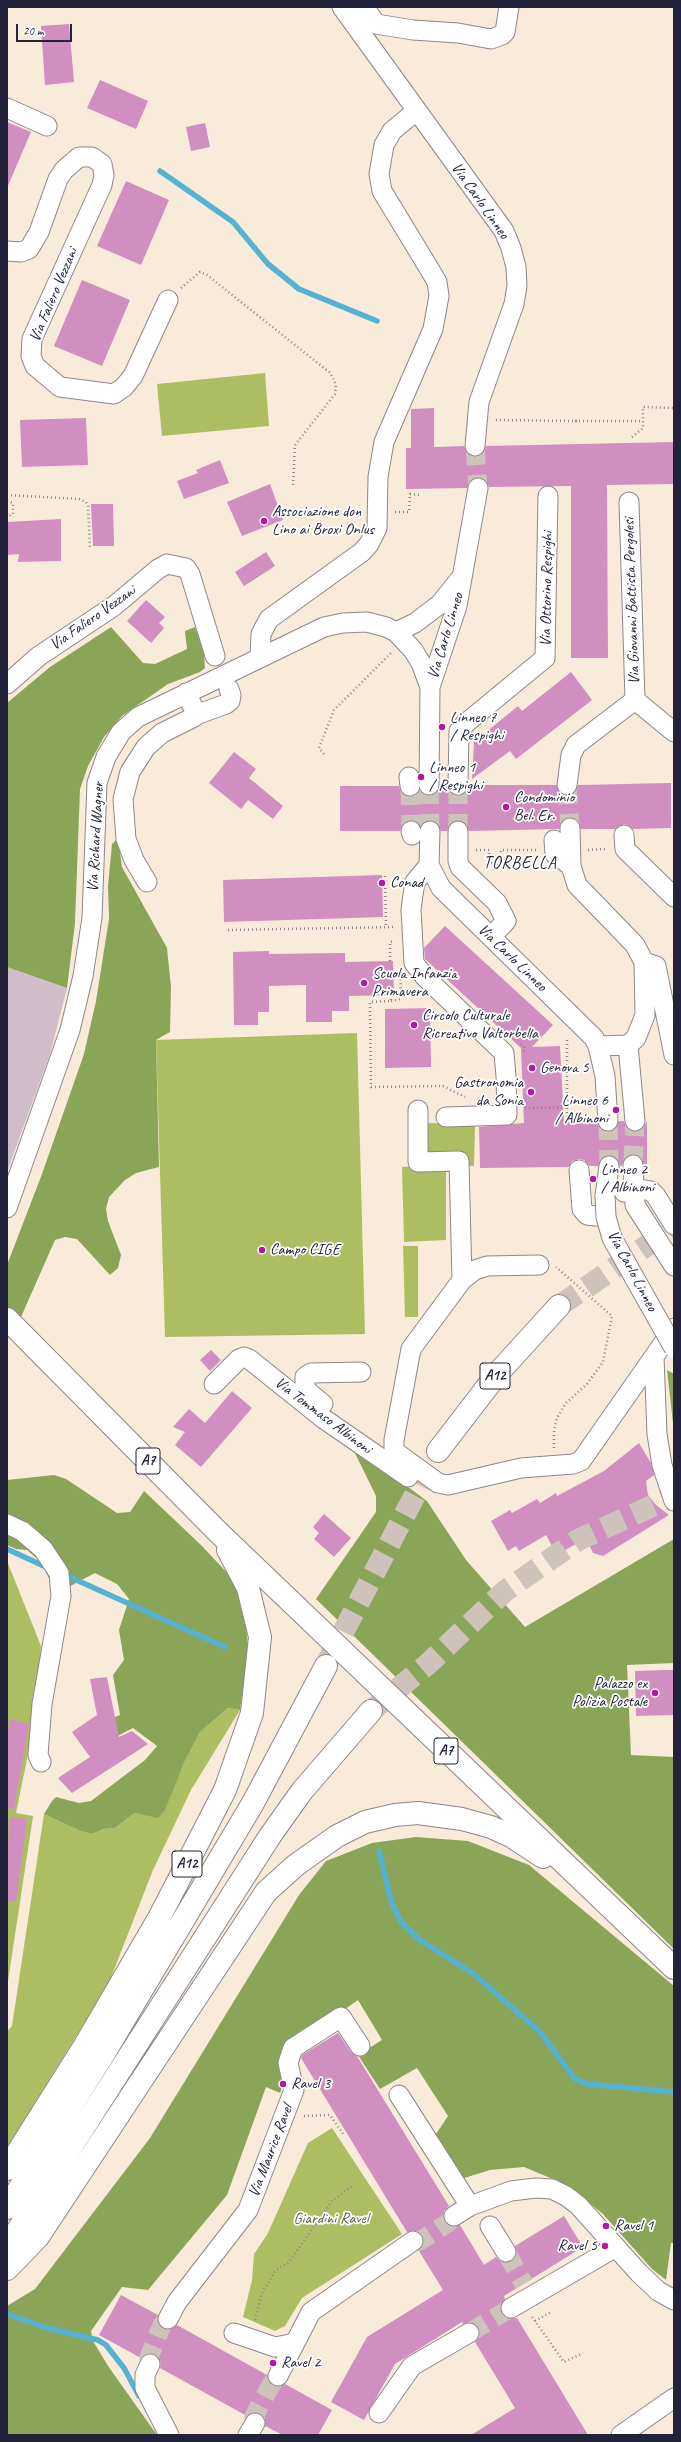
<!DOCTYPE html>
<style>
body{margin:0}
#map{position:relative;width:681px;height:2442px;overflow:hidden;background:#f9ebda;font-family:Caveat,sans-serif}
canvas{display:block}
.frame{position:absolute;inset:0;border:8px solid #22223b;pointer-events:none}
.scale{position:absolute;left:16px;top:24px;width:56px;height:18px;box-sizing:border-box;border:2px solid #22223b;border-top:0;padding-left:5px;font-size:12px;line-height:14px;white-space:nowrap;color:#22223b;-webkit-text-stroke:3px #fff;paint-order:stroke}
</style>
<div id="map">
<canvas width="681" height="2442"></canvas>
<div class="frame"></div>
<div class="scale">20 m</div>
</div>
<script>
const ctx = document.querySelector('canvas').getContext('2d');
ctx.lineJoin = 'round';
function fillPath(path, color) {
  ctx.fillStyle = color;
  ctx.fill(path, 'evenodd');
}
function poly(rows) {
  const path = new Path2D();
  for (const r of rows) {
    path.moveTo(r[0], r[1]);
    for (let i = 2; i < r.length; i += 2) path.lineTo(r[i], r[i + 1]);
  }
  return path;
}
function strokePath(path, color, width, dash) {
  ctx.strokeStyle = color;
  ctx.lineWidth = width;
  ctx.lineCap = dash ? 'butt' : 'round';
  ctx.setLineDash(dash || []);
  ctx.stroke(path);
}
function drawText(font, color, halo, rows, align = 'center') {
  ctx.font = font + ' Caveat,sans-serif';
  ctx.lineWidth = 3.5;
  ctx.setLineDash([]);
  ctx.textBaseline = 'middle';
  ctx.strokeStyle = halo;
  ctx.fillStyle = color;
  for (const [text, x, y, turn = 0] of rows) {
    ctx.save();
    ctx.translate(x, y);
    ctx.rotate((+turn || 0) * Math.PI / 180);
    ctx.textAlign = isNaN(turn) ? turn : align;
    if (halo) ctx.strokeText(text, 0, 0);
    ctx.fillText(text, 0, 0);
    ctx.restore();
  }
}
fillPath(poly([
 [7,967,67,988,50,1054,7,1172]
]), '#d1bdc9');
fillPath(poly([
 [265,373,269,426,162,436,157,384],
 [357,1033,365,1334,165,1337,156,1040],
 [422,1123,475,1124,474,1166,461,1166,422,1158],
 [446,1165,446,1240,404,1242,402,1167],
 [403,1246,418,1246,418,1317,405,1317],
 [7,1561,41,1646,34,1725,16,1813,33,1816,7,1988],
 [228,1708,240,1710,191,1790,153,1870,108,1985,7,2147,7,2031,12,2026,44,1814,80,1831,92,1834,104,1829,115,1828,135,1813,147,1814,183,1765,200,1732],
 [332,2128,402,2234,302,2298,285,2326,275,2331,243,2317,252,2280,254,2254,268,2233,308,2143]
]), '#adbe62');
fillPath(poly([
 [111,627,143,663,155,664,187,649,185,631,195,627,204,654,205,668,200,672,168,684,122,716,104,737,88,766,80,789,75,923,67,988,7,967,7,703,50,667],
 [118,838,122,867,167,948,171,987,170,1032,156,1040,159,1167,136,1173,125,1180,109,1197,106,1209,108,1221,121,1255,118,1268,110,1275,77,1239,65,1237,55,1240,17,1326,7,1314,7,1265,42,1174,84,1054,96,1001,109,919,108,886,112,844],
 [667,1370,674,1374,674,1426,673,1423],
 [351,1445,427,1501,466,1560,525,1627,674,1539,674,1663,627,1665,631,1755,674,1757,674,1949,316,1599,376,1512,376,1496],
 [54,1475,66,1479,117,1513,130,1512,144,1491,201,1545,232,1578,245,1613,248,1649,240,1710,228,1708,200,1732,183,1765,165,1810,158,1818,135,1813,115,1828,104,1829,92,1834,80,1831,44,1814,52,1801,56,1797,79,1803,91,1801,145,1760,157,1746,133,1728,110,1740,108,1720,120,1715,113,1675,124,1660,119,1630,129,1599,117,1584,95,1573,61,1591,54,1589,41,1562,27,1550,16,1549,7,1545,7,1480],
 [416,1837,468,1841,529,1865,674,1986,674,2243,671,2243,666,2280,652,2269,603,2214,567,2185,524,2167,490,2170,458,2180,432,2140,448,2116,417,2068,380,2089,358,2055,382,2040,358,2000,285,2051,283,2084,280,2093,266,2087,227,2195,148,2290,122,2287,91,2331,93,2341,108,2366,157,2435,7,2435,7,2306,35,2289,150,2138,299,1895,326,1861,372,1843]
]), '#8aa558');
strokePath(poly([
 [160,171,233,222,268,264,299,289,377,321],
 [7,1549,48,1568],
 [63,1574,225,1647],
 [379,1851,391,1901,401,1922,420,1940,474,1974,541,2033,575,2079,588,2084,674,2092],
 [7,2314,47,2328,98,2340,106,2345,124,2368,139,2396]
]), '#54b3d3', 5.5);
fillPath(poly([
 [69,24,74,82,45,85,41,26],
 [100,80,148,101,136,129,87,108],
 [7,122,31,132,7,188],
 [205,123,210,147,191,151,186,127],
 [126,181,169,200,141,265,97,246],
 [82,280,130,300,102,366,54,346],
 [434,408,434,447,464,446,468,455,474,457,484,453,486,446,674,442,674,484,607,485,608,658,571,658,571,486,489,487,485,480,480,477,470,481,467,488,406,489,406,448,411,448,411,409],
 [86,418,88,465,22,467,20,420],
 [220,460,229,483,184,499,177,481,198,473,196,470],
 [270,484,283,520,242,536,227,502],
 [91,504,113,504,114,546,93,546],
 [61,519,61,561,18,562,19,554,7,555,7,522],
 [266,552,275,566,244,586,235,572],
 [146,600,165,617,159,623,164,628,151,643,127,621],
 [571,672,592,700,516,759,510,751,472,779,474,742,518,706,522,711],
 [234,752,256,769,249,778,283,806,273,819,248,800,241,809,209,783],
 [671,783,671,828,633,829,624,824,615,829,581,829,579,822,570,817,564,819,559,829,469,831,464,822,458,820,452,822,447,831,441,831,436,822,430,820,420,826,414,821,408,820,403,823,400,831,340,831,340,786,399,786,401,793,411,797,420,791,428,796,434,795,440,785,447,785,452,794,458,796,467,791,469,785,556,785,560,793,566,796,575,792,578,785],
 [382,875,383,917,224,922,223,880],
 [445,926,553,1025,532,1047,560,1046,564,1121,597,1121,599,1127,608,1132,614,1130,619,1121,624,1121,626,1128,636,1132,642,1130,647,1121,647,1165,644,1165,638,1155,633,1154,627,1156,622,1165,620,1166,616,1158,610,1155,601,1159,598,1166,589,1166,584,1160,579,1159,572,1161,569,1167,480,1168,479,1127,524,1123,521,1048,425,959,424,948],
 [269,951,269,954,345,953,345,962,393,961,394,995,349,996,349,1011,332,1011,332,1022,306,1022,306,985,269,986,269,1012,258,1012,258,1025,234,1025,233,952],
 [430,1008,431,1067,385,1068,385,1009],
 [211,1350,221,1360,210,1371,200,1360],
 [232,1391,252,1408,201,1467,175,1445,185,1432,173,1427,189,1409,205,1423],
 [639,1443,651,1463,654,1475,646,1481,648,1495,656,1505,669,1515,603,1556,593,1553,586,1538,557,1555,546,1535,519,1551,516,1546,508,1551,491,1521,510,1510,512,1513,537,1499,540,1503,556,1493,557,1496,604,1471],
 [324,1514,351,1538,334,1557,314,1539,319,1533,313,1527],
 [666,1670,674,1670,674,1715,636,1716,635,1671],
 [107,1677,119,1737,132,1731,148,1744,72,1793,58,1778,90,1757,72,1732,97,1715,90,1679],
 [10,1719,29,1724,14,1809,7,1808,7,1733],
 [9,1817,27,1819,16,1902,7,1901],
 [338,2033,351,2052,357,2056,449,2206,444,2211,445,2222,454,2227,460,2225,484,2265,496,2257,501,2262,511,2262,517,2252,515,2246,564,2216,583,2247,504,2296,505,2299,500,2308,506,2318,517,2318,588,2435,471,2435,515,2408,475,2342,480,2333,479,2328,469,2322,463,2324,462,2322,395,2364,364,2420,331,2402,367,2337,443,2290,419,2251,423,2245,422,2235,417,2231,407,2232,301,2058,302,2055],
 [121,2295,158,2315,159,2324,163,2328,169,2330,177,2325,267,2375,269,2382,273,2386,279,2387,285,2384,332,2410,318,2435,283,2435,265,2426,265,2418,260,2413,255,2412,247,2416,160,2368,161,2363,155,2354,149,2353,141,2358,99,2335]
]), '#d18ec1');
strokePath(poly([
 [475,446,478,488],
 [429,785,430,831],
 [458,785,458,831],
 [567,785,570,828],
 [410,786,411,831],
 [608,1121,609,1166],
 [633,1165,635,1121],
 [413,2241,420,2241,449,2222,454,2216],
 [506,2252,524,2284],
 [469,2333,511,2308],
 [150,2364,149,2357,162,2325,168,2319],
 [255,2423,254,2416,271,2385,278,2376]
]), '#cec3ba', 19, [19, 10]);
strokePath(poly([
 [559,1306,674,1227],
 [328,1661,438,1451],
 [371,1711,429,1663,505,1591,578,1540,674,1496]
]), '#cec3ba', 22, [22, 11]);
const minor = poly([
 [342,7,504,231,511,248,516,267,517,286,514,304,479,402,475,446],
 [364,7,376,24,413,30,458,33,491,39,502,35,505,32,509,7],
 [7,108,47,126],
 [7,251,21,252,29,249,39,232,58,179,64,170,79,157,92,157,102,164,104,175,102,185,32,339,31,356,35,366,60,387,114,394,124,387,133,376,168,300],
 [396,632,415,623,440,604,460,579],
 [260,658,261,634,269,619,362,552,369,544,377,528,378,477,384,442,433,329,439,296,437,282,430,270,382,191,379,174,384,145,392,131,415,112],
 [7,684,39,656,114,606,158,569,167,564,186,568,190,574,215,656],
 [635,700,674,732],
 [196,715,226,704,230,701,231,695,229,689],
 [409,777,410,786],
 [429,785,430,687,457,606,478,488],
 [458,785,459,731,466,723,545,658,548,496],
 [567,785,571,755,576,745,635,700,629,502],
 [570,828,571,866,577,885,635,945,644,962,645,1015,636,1038,628,1045],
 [411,831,412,835],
 [430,831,429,865,441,888,594,1038,598,1046,605,1076,608,1121],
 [458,831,458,861,460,867,497,903,506,921,491,937],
 [624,835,625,849,674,897],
 [554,840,555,854,571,866],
 [429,865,415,882,413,895,411,910,414,963,425,977,504,1053,506,1076,507,1115,446,1117],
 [147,882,134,860,126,839,123,799,130,772,146,747,162,733,194,717,195,711,186,693],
 [644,962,656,966,674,1055],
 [598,1046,628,1045,635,1121],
 [418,1110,418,1162,459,1161,462,1280],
 [633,1165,635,1205,674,1266],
 [579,1170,582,1209,587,1215,596,1216],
 [624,1192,634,1188,651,1191,656,1196,674,1225],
 [605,1196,609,1166],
 [7,1208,70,1030,83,976,92,918,97,783,106,757,121,732,138,717,324,627,343,623,367,622,386,627,396,632,413,650,421,663,430,687],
 [539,1265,487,1266,475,1270,462,1280,411,1349,394,1440,394,1451,438,1483,448,1485,521,1468,573,1464,581,1461,674,1328],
 [654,1357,657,1434,662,1465,674,1501],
 [214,1384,239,1359,244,1357,249,1359,324,1419,408,1477],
 [323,1404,305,1389,305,1377,311,1373,361,1372],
 [7,1524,22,1531,43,1549,59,1573,61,1596,42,1704,38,1755,41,1762],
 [399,2095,470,2206],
 [454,2216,470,2206,511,2191,536,2188,552,2189,566,2196,578,2205,639,2273,658,2291,674,2300],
 [490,2226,506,2252],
 [511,2308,616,2247],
 [168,2319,177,2302,248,2210,294,2090,288,2063,293,2048,341,2017,360,2046],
 [234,2333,275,2347,295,2343],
 [150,2364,145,2375,145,2388,169,2435],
 [278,2376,311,2312,413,2241],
 [379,2413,412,2366,469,2333],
 [248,2435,255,2423],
 [621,2435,674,2398]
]);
const highway = poly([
 [7,1319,219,1533,674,1968],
 [438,1451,498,1373,559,1306],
 [7,2169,85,2045,159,1918,225,1790,252,1713,260,1637,248,1588,228,1550],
 [7,2208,100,2060,253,1803,326,1666],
 [7,2247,270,1836,302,1791,371,1711],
 [7,2269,38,2237,266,1892,296,1865,337,1836,365,1822,395,1815,418,1813,462,1819,491,1827,511,1836,543,1857]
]);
strokePath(minor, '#8e868a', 21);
strokePath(highway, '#8e868a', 24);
strokePath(poly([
 [181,288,200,272,207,275,329,372,333,378,336,385,335,394,295,445,293,485],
 [496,420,577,421],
 [575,421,643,421],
 [632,437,643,428,643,407,674,408],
 [7,495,79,499,86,502,88,506,90,549],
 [7,501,13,503,13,514,7,517],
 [395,512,409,512,410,494,419,495],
 [324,754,319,748,334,710,391,653],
 [476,850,489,850,489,863,500,863,501,850,537,850],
 [588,850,607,849],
 [385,876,386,927],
 [228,930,395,927],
 [390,961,390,942,394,941],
 [391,995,391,1001,370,1002,371,1087,443,1086,465,1097],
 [391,1001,400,999,401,978],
 [521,1044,524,1047,524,1053],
 [525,1108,569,1107],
 [567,1121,567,1038],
 [554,1448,554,1431,557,1418,566,1403,587,1384,603,1362,612,1316,556,1267],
 [304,2116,330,2115,344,2135],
 [532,2317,564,2362,583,2353],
 [255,2320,262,2293,276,2270,289,2262,332,2201,352,2186],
 [535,2321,551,2312]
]), '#8e868a', 2.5, [1, 3]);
strokePath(minor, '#fff', 19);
strokePath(highway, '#fff', 22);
const minorBridge = poly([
 [605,1196,606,1217,612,1238,674,1348]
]);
strokePath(minorBridge, '#8e868a', 21, []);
strokePath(minorBridge, '#fff', 19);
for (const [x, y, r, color] of [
 [264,521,4,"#b5179e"],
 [442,727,4,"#b5179e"],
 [421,777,4,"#b5179e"],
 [506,807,4,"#b5179e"],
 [382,883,4,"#b5179e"],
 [364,983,4,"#b5179e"],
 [414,1025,4,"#b5179e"],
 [532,1068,4,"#b5179e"],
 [531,1092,4,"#b5179e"],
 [616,1110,4,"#b5179e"],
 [593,1179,4,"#b5179e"],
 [262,1250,4,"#b5179e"],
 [655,1693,4,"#b5179e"],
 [283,2084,4,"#b5179e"],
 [606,2226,4,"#b5179e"],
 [605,2246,4,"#b5179e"],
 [273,2363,4,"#b5179e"]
]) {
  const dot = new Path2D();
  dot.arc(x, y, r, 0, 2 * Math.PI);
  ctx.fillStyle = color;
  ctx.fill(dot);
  strokePath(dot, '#fff', 1.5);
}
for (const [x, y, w] of [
 [495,1376,30],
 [148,1461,24],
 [446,1751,24],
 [187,1864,30]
]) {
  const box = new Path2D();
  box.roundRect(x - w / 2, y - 13, w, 26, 3);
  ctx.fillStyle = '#fff';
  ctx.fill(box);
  strokePath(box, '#22223b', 1);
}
drawText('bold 15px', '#22223b', null, [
 ["A12",495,1376],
 ["A7",148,1461],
 ["A7",446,1751],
 ["A12",187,1864]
]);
drawText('16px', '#22223b', '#fff', [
 ["Via Carlo Linneo",480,201,55],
 ["Via Faliero Vezzani",54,295,-67],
 ["Via Ottorino Respighi",547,589,-89],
 ["Via Giovanni Battista Pergolesi",632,601,-92],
 ["Via Faliero Vezzani",93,618,-35],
 ["Via Carlo Linneo",446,636,-73],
 ["Via Richard Wagner",96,837,-87],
 ["Via Carlo Linneo",512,958,44],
 ["Via Carlo Linneo",632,1271,62],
 ["Via Tommaso Albinoni",323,1416,37],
 ["Via Maurice Ravel",271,2151,-69]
]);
drawText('16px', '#22223b', '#fff', [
 ["Associazione don",272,512],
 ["Lino ai Broxi Onlus",272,530],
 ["Linneo 7",450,718],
 ["/ Respighi",450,736],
 ["Linneo 1",429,768],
 ["/ Respighi",429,786],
 ["Condominio",514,798],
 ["Bel. Er.",514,816],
 ["Conad",390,883],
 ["Scuola Infanzia",372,974],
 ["Primavera",372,992],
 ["Circolo Culturale",422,1016],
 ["Ricreativo Valtorbella",422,1034],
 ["Genova 5",540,1068],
 ["Gastronomia",523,1083,"right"],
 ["da Sonia",523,1101,"right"],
 ["Linneo 6",608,1101,"right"],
 ["/ Albinoni",608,1119,"right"],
 ["Linneo 2",601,1170],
 ["/ Albinoni",601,1188],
 ["Campo CIGE",270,1250],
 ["Palazzo ex",647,1684,"right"],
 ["Polizia Postale",647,1702,"right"],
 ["Ravel 3",291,2084],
 ["Ravel 1",614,2226],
 ["Ravel 5",597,2246,"right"],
 ["Ravel 2",281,2363]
], 'left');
drawText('16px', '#5a604b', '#fff', [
 ["Giardini Ravel",331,2219]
]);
ctx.letterSpacing = '1px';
drawText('17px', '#22223b', '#fff', [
 ["TORBELLA",520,864]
]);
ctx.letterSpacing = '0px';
</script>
